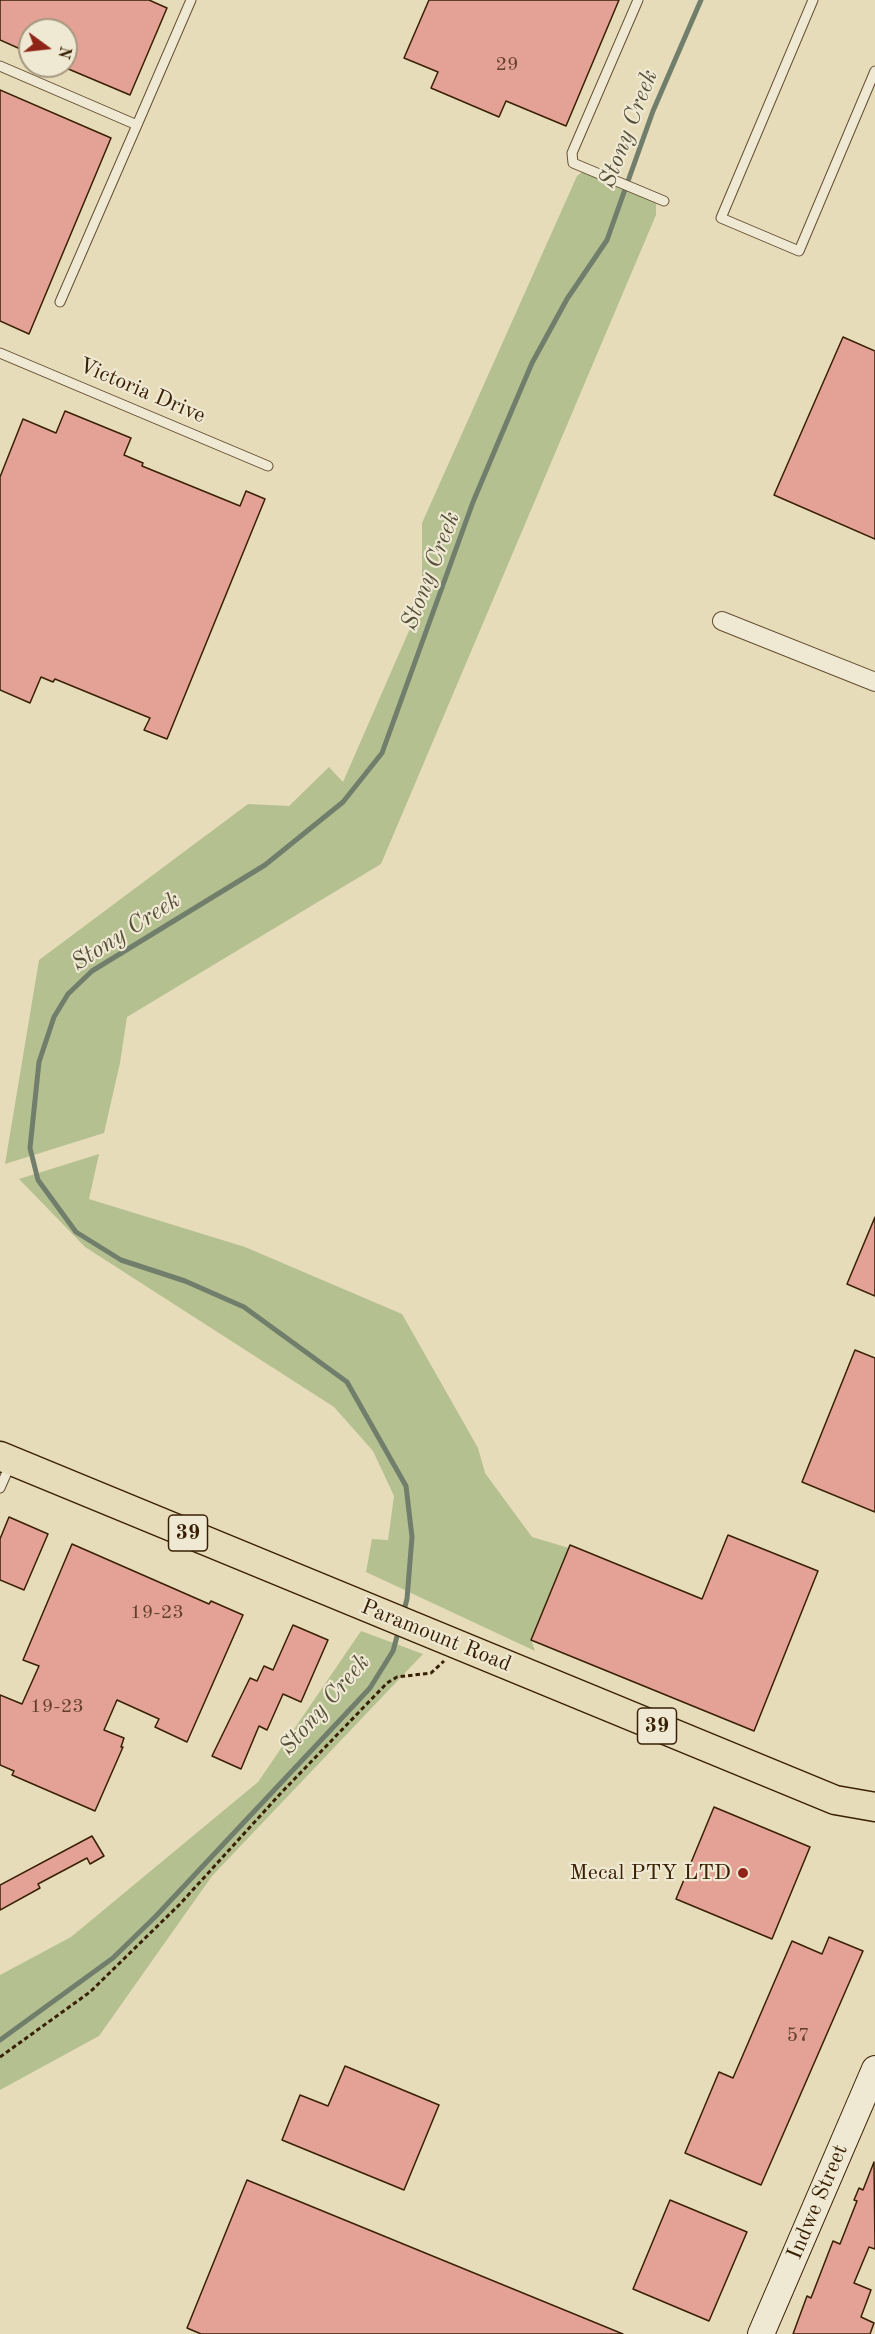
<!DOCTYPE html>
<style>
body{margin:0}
#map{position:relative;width:875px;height:2334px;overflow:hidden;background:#e7dcba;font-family:"Old Standard TT",serif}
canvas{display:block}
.north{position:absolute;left:18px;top:18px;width:60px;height:60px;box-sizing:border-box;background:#efe8d2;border:2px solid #a69880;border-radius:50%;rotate:105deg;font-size:16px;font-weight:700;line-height:24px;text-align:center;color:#392004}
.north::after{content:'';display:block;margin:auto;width:21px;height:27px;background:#8f2418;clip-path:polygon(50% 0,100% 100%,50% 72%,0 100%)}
</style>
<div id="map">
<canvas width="875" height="2334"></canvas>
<div class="north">N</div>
</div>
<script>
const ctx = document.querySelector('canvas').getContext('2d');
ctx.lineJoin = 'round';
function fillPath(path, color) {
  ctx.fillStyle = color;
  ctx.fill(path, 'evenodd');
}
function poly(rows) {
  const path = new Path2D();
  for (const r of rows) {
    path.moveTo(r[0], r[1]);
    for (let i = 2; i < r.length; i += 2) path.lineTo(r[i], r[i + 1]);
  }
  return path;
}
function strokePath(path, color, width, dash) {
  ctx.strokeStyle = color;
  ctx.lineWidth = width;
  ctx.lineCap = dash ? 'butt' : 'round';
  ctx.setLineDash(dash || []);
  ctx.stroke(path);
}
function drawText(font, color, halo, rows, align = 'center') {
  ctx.font = font + ' "Old Standard TT",serif';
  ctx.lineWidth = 4.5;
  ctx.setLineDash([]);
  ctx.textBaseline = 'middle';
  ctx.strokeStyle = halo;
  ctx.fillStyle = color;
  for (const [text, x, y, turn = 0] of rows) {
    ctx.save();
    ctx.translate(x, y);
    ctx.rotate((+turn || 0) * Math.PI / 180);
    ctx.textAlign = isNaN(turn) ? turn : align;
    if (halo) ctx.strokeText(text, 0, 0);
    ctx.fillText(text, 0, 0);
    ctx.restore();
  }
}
fillPath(poly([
 [586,169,656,198,656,215,381,864,127,1017,120,1063,104,1133,5,1164,39,960,248,804,289,806,329,767,343,782,422,601,422,523,577,176],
 [99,1154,89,1199,245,1247,402,1314,478,1448,485,1473,532,1537,569,1548,531,1640,535,1651,366,1572,372,1539,388,1540,394,1496,373,1451,334,1407,85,1247,19,1179],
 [361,1631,423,1654,212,1876,99,2036,0,2090,0,1975,71,1937,258,1782]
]), '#b5c090');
strokePath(poly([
 [403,1614,407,1599,412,1537,406,1486,347,1382,244,1307,185,1281,121,1260,76,1232,38,1180,30,1148,39,1062,54,1017,68,994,92,971,265,865,343,802,382,753,473,502,500,438,532,363,567,299,607,240,653,111,701,0],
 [0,2040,113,1958,156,1916,370,1688,393,1651,399,1629]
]), '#717e6b', 5);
const building = poly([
 [0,0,149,0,167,8,130,95,66,68,66,30,30,30,30,45,27,52,0,40,0,0],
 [429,0,619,0,566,126,506,101,499,117,431,88,438,72,404,58,429,0],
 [0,90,111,138,29,334,0,321,0,90],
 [843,337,875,351,875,539,774,495,843,337],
 [65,411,131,438,124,455,143,463,142,466,240,506,246,491,265,499,167,739,144,730,150,718,55,679,53,682,41,677,30,703,0,690,0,477,23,419,56,433,65,411],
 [875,1217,875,1296,847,1284,875,1217],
 [855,1350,875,1358,875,1512,802,1482,855,1350],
 [9,1517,48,1534,24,1590,0,1580,0,1539,9,1517],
 [728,1535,818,1571,754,1731,531,1640,570,1545,702,1599,728,1535],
 [72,1544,209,1604,211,1601,243,1615,187,1742,155,1727,159,1719,117,1700,104,1730,124,1738,121,1747,123,1747,95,1811,12,1775,14,1771,0,1765,0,1695,22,1704,39,1666,23,1660,72,1544],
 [293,1625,328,1640,301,1702,283,1694,267,1730,259,1726,241,1769,212,1756,250,1678,257,1681,264,1666,273,1670,293,1625],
 [714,1807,810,1847,772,1939,676,1899,714,1807],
 [92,1836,104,1856,90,1864,87,1858,38,1884,40,1888,0,1910,0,1885,92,1836],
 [829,1937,863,1951,761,2185,685,2153,719,2072,733,2078,792,1941,822,1954,829,1937],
 [345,2066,439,2105,404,2190,282,2140,300,2095,328,2106,345,2066],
 [874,2162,875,2249,869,2247,854,2283,871,2290,861,2317,874,2323,870,2334,793,2334,807,2296,811,2298,833,2241,840,2244,857,2201,854,2200,859,2188,863,2190,874,2162],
 [247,2180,623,2334,201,2334,187,2328,247,2180],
 [670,2200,747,2232,709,2321,633,2289,670,2200]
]);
fillPath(building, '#e3a295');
strokePath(building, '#392004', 1.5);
const lane = poly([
 [638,0,572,153,573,163,664,201],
 [813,0,721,218,799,251,875,71],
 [0,66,137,125,60,302],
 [137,125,191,0],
 [0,353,268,466],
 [0,1488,11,1463]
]);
const street = poly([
 [722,621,875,682]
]);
const secondary = poly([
 [761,2334,875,2069]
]);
const primary = poly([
 [0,1456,835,1800,875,1807]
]);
strokePath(lane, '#644f32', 11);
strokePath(street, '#644f32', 20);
strokePath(secondary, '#392004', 28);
strokePath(primary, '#392004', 31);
strokePath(poly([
 [0,2057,90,1992,180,1904,281,1793,387,1683,397,1677,431,1673,444,1661]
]), '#392004', 3, [4.5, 3]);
strokePath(lane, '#efe8d2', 9);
strokePath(street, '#efe8d2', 18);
strokePath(secondary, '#efe8d2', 26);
strokePath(primary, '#e7dcba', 28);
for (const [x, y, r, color] of [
 [743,1873,6,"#8f2418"]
]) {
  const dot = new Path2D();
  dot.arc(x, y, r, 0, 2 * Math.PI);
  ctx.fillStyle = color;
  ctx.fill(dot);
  strokePath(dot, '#efe8d2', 2);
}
drawText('20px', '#644028', null, [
 ["29",507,65],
 ["19-23",157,1613],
 ["19-23",57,1707],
 ["57",798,2036]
]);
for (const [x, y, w] of [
 [188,1533,39],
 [657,1726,39]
]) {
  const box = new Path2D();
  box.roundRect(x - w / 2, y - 18, w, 36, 4.5);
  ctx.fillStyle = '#efe8d2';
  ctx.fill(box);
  strokePath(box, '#392004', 1.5);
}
drawText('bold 21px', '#392004', null, [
 ["39",188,1533],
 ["39",657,1726]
]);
drawText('22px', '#392004', '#efe8d2', [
 ["Victoria Drive",142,391,23],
 ["Paramount Road",436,1636,22],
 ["Indwe Street",818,2202,-67]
]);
drawText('22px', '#392004', '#efe8d2', [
 ["Mecal PTY LTD",731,1873]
], 'right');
drawText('italic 24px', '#554f38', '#efe8d2', [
 ["Stony Creek",629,129,-69],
 ["Stony Creek",431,571,-69],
 ["Stony Creek",126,932,-33],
 ["Stony Creek",325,1705,-49]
]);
</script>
